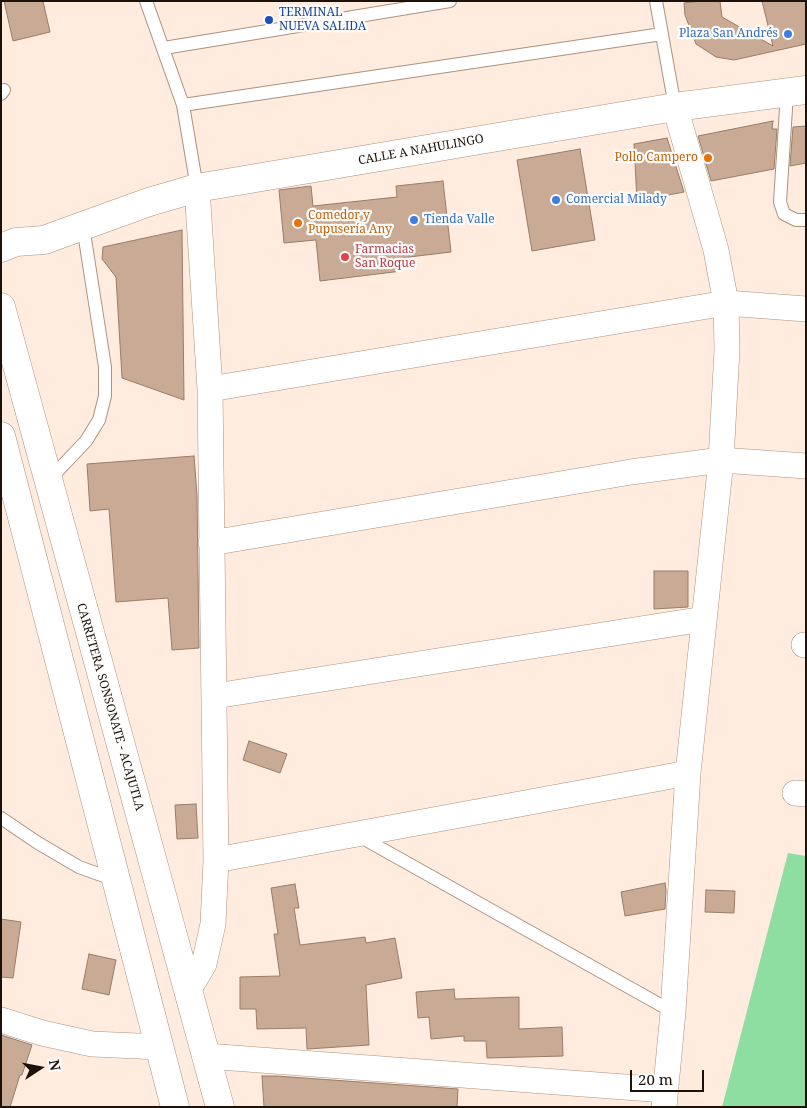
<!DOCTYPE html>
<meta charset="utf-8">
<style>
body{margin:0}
#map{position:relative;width:807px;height:1108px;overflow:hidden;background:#ffecdf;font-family:"Noto Serif",serif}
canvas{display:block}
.frame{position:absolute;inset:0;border:2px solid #1c120a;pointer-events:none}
.north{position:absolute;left:15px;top:1043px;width:50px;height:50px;-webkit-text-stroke:4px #fdfdfd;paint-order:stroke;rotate:79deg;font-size:14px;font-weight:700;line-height:20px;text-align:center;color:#1c120a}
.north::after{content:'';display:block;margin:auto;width:18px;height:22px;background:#1c120a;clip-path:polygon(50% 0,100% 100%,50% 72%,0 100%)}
.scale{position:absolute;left:630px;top:1070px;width:74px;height:22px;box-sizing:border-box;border:2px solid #1c120a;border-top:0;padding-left:6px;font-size:15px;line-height:18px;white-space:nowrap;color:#1c120a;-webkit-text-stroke:4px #fdfdfd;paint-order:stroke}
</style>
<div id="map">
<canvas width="807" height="1108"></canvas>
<div class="frame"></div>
<div class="north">N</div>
<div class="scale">20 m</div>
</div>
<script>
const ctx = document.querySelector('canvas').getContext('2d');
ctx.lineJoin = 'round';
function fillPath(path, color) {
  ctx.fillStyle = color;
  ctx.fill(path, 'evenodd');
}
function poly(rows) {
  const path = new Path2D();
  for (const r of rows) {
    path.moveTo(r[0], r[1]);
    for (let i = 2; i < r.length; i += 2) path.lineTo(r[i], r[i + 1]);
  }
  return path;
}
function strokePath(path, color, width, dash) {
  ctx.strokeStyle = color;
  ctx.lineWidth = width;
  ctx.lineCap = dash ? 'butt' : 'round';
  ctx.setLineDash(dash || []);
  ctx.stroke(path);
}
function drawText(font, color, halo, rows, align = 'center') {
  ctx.font = font + ' "Noto Serif",serif';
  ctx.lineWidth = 4.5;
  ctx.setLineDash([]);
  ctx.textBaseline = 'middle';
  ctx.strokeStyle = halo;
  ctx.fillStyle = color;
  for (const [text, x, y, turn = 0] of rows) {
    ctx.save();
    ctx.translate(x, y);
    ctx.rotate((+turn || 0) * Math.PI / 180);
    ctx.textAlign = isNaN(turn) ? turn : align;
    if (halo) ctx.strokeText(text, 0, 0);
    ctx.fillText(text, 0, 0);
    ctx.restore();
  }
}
fillPath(poly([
 [788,853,806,856,806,1107,722,1107]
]), '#8edda1');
const building = poly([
 [4,1,43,1,50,32,13,41,4,1],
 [700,1,720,1,722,17,773,46,762,1,806,1,806,44,734,60,716,57,696,44,685,15,684,3,700,1],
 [773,121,772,129,777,129,774,169,711,181,698,136,773,121],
 [806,126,806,163,790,166,793,127,806,126],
 [667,138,684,192,637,201,634,144,667,138],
 [580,149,595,240,532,251,517,160,580,149],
 [443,181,451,252,401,258,402,271,320,281,316,240,284,243,279,190,311,186,313,206,397,197,396,186,443,181],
 [182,230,184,400,122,378,116,277,102,259,103,247,182,230],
 [194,456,197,495,199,648,172,650,168,598,116,602,109,509,90,511,87,464,194,456],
 [654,571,688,571,688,607,654,609,654,571],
 [249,741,287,754,280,773,243,760,249,741],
 [196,804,198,838,177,839,175,805,196,804],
 [665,883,666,890,665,909,625,916,621,892,665,883],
 [295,884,299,908,294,908,300,945,365,937,366,943,395,938,402,978,366,985,369,1045,307,1049,306,1028,257,1029,256,1009,240,1009,240,977,280,976,274,934,278,934,271,888,295,884],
 [706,890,735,891,734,913,705,912,706,890],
 [1,919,21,922,13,978,1,977,1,919],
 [89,954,116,960,109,995,82,989,89,954],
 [454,989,455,999,519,997,519,1029,562,1027,563,1056,487,1058,486,1041,464,1041,464,1036,431,1039,429,1017,418,1018,416,992,454,989],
 [1,1035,32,1045,22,1075,20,1075,10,1107,1,1107,1,1035],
 [262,1076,276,1076,458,1089,457,1107,264,1107,262,1076]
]);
fillPath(building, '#c8aa95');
strokePath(building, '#987c68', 1);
const service = poly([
 [146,1,183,105,197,188],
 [656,1,675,107],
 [164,48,450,1],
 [787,93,780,202,784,214,796,220,806,220],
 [1,94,4,90],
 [183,105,662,34],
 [48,481,86,441,99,420,105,396,105,367,83,226],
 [1,818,38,843,79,867,115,880],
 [359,836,673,1012]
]);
const minor = poly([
 [210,389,726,303,806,309],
 [211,543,631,472,721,460,806,466],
 [804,645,806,645],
 [215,696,704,619],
 [795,793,806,794],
 [216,860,688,773],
 [189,989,204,964,213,924,216,860,210,389,197,188],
 [1,1020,42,1033,92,1044,160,1047],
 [206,1056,665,1090],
 [664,1107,673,1012,688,773,721,460,727,350,726,303,716,250,675,107]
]);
const tertiary = poly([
 [1,248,16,242,44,240,149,202,197,188,675,107,806,90]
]);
const trunk = poly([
 [1,307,220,1107],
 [1,436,175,1107]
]);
strokePath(service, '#ae917d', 14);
strokePath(minor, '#ae917d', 26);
strokePath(tertiary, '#ae917d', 29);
strokePath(trunk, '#ae917d', 29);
strokePath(service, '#fff', 12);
strokePath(minor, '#fff', 25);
strokePath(tertiary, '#fff', 28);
strokePath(trunk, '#fff', 28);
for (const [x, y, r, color] of [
 [269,20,5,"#1a4fb4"],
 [788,34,5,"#3f7fe0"],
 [708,158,5,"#e8710a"],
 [556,200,5,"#3f7fe0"],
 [414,220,5,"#3f7fe0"],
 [298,223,5,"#e8710a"],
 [345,257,5,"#e0444e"]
]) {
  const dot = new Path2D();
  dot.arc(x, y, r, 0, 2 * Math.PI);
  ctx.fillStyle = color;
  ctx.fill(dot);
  strokePath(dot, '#fdfdfd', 2);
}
drawText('12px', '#164399', '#fdfdfd', [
 ["TERMINAL",279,13],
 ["NUEVA SALIDA",279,27]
], 'left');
drawText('12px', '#366cbe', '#fdfdfd', [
 ["Plaza San Andrés",778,34,"right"],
 ["Comercial Milady",566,200],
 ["Tienda Valle",424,220]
], 'left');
drawText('12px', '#1c120a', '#fdfdfd', [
 ["CALLE A NAHULINGO",421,150,-10],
 ["CARRETERA SONSONATE - ACAJUTLA",110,707,74]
]);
drawText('12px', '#c56008', '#fdfdfd', [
 ["Pollo Campero",698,158],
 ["Comedor y",308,216,"left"],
 ["Pupusería Any",308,230,"left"]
], 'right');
drawText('12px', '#be3a42', '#fdfdfd', [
 ["Farmacias",355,250],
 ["San Roque",355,264]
], 'left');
</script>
